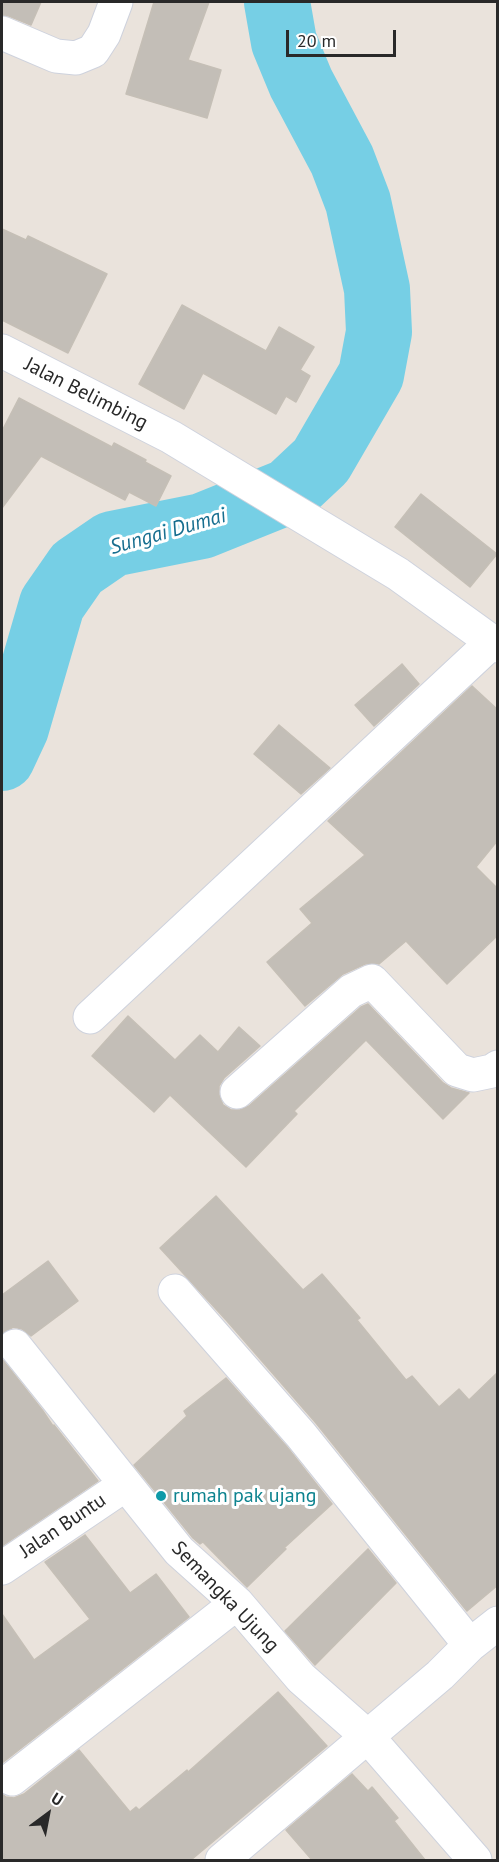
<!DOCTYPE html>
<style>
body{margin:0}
#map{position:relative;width:499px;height:1862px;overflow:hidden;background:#eae3dc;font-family:"PT Sans",sans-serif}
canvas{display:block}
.frame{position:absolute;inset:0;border:3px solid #292929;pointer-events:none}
.north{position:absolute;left:18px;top:1784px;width:60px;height:60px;-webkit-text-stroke:4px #fff;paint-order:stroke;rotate:32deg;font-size:16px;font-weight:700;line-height:24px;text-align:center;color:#292929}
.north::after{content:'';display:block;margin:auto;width:21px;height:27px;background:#292929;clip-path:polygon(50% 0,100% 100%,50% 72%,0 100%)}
.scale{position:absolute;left:286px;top:30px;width:110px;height:27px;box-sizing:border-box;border:3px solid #292929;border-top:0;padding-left:8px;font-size:18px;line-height:21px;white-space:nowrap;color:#292929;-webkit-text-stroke:4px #fff;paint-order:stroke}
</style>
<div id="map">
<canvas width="499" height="1862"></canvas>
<div class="frame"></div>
<div class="north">U</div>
<div class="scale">20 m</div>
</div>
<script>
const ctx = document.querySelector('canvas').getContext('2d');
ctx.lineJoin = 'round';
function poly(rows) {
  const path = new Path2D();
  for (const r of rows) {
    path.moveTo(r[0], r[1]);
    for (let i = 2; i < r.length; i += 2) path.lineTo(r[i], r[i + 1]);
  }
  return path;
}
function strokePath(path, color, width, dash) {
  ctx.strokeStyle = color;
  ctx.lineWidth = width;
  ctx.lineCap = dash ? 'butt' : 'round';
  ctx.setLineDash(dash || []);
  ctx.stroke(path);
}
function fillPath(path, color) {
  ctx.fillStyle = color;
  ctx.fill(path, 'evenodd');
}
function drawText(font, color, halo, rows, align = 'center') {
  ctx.font = font + ' "PT Sans",sans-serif';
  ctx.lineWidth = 6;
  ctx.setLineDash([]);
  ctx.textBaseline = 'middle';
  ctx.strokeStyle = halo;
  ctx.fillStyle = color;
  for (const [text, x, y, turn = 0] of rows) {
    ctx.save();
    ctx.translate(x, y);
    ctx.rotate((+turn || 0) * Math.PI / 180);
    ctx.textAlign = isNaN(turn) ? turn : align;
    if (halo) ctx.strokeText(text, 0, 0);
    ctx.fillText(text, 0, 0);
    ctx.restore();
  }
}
strokePath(poly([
 [2,758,16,728,52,604,77,568,112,544,202,526,289,491,321,461,371,375,379,332,377,289,358,202,342,160,301,83,284,42,277,2]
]), '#76cfe5', 66);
const building = poly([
 [2,2,41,2,31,25,9,16,2,15,2,2],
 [154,2,209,2,188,60,221,70,207,118,126,94,154,2],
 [2,229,26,240,28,236,107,274,68,353,2,320,2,229],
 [182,305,266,351,279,327,314,347,300,370,310,376,296,402,286,396,276,414,203,373,184,409,139,384,182,305],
 [19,398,112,447,114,443,146,460,145,462,171,476,156,506,129,492,125,500,41,456,2,508,2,431,19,398],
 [421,494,497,554,470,587,395,527,421,494],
 [402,664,419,684,374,726,355,705,402,664],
 [472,686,498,710,498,840,476,867,498,889,498,935,447,984,406,941,379,964,375,963,365,964,343,974,305,1006,267,962,312,923,300,909,365,855,328,821,472,686],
 [279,725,330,768,301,794,254,754,279,725],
 [368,1004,443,1083,451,1088,469,1093,443,1119,366,1040,294,1111,297,1114,246,1167,170,1095,154,1112,92,1056,128,1016,175,1060,200,1035,218,1052,239,1027,260,1046,224,1078,219,1086,219,1095,223,1105,231,1110,240,1110,249,1106,361,1007,368,1004],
 [216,1196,303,1290,322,1274,360,1318,357,1320,406,1380,412,1376,439,1407,459,1389,469,1400,498,1372,498,1585,467,1611,316,1423,227,1321,160,1248,216,1196],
 [48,1261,78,1301,31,1336,22,1329,13,1327,2,1334,2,1295,48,1261],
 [2,1359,43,1411,53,1426,54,1425,98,1481,2,1546,2,1359],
 [226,1378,287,1447,332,1504,284,1548,286,1549,247,1587,203,1542,200,1544,193,1538,134,1465,187,1416,184,1411,226,1378],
 [85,1535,130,1593,156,1574,189,1617,2,1763,2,1614,34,1660,90,1619,45,1562,85,1535],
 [368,1549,396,1583,315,1665,285,1631,368,1549],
 [278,1692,327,1746,191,1860,2,1860,2,1794,6,1797,14,1798,24,1794,79,1750,130,1812,136,1807,139,1810,187,1770,188,1772,278,1692],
 [352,1774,368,1791,372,1787,398,1818,394,1821,425,1860,312,1860,286,1830,352,1774]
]);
fillPath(building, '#c3beb7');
strokePath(building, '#c5bfb6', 1.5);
const street = poly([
 [2,33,56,56,76,58,93,51,104,34,116,2],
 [2,351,171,437,398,574,498,646],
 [90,1017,492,642],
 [237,1092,351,991,372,981,457,1070,473,1075,492,1071,498,1067],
 [175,1291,301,1435,470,1645],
 [15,1346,179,1551,237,1603,301,1678,367,1736,475,1860],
 [2,1568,125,1485],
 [12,1779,237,1603],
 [222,1860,440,1675,470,1645,498,1623]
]);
strokePath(street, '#ced2dd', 35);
strokePath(street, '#fff', 33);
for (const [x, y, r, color] of [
 [161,1496,6,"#0f9aa8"]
]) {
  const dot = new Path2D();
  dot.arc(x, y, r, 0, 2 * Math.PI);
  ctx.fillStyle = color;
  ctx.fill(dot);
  strokePath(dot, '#fff', 2);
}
drawText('20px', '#292929', '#fff', [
 ["Jalan Belimbing",86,394,27],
 ["Jalan Buntu",63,1526,-34],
 ["Semangka Ujung",225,1597,46]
]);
drawText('20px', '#0d838f', '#fff', [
 ["rumah pak ujang",173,1496]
], 'left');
drawText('italic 21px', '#176e8f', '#fff', [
 ["Sungai Dumai",168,532,-16]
]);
</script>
